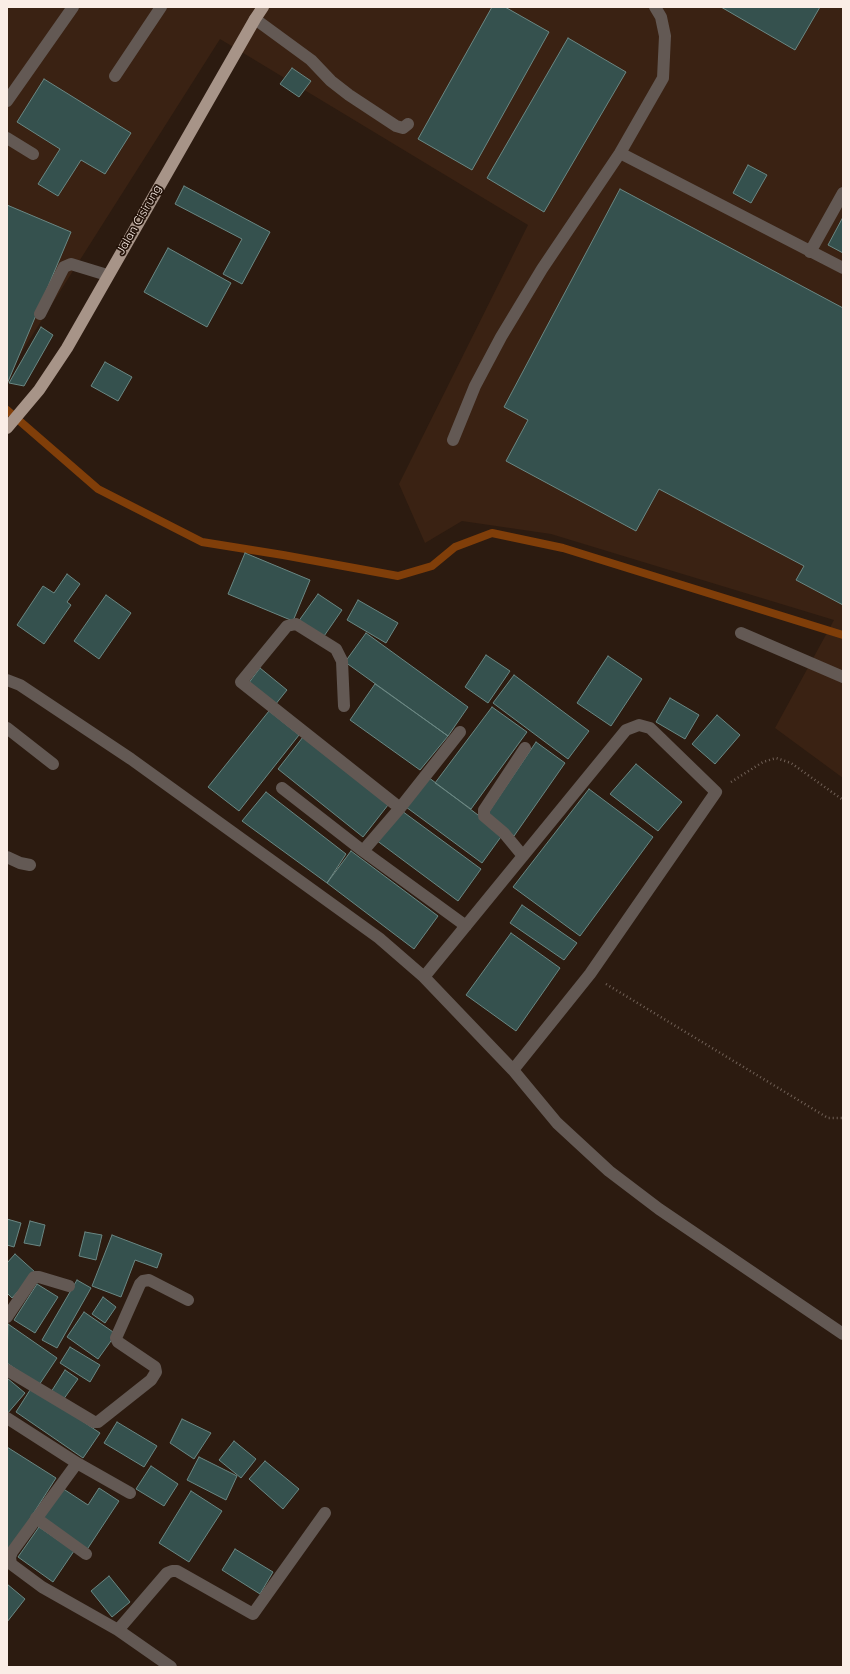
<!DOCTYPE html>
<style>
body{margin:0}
#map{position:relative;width:850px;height:1674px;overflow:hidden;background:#2c1b10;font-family:Quicksand,sans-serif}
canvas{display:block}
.frame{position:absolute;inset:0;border:8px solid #faede6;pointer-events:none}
</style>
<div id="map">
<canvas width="850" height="1674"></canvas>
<div class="frame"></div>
</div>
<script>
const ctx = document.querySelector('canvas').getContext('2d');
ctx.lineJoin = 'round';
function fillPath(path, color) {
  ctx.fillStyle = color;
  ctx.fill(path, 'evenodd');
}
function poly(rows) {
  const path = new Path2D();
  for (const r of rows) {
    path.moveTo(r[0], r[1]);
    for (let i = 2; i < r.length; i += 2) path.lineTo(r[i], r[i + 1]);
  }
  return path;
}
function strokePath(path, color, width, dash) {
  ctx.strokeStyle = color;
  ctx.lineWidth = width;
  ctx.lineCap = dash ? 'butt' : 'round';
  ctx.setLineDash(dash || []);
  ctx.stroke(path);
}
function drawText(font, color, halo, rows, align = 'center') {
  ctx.font = font + ' Quicksand,sans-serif';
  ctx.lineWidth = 3.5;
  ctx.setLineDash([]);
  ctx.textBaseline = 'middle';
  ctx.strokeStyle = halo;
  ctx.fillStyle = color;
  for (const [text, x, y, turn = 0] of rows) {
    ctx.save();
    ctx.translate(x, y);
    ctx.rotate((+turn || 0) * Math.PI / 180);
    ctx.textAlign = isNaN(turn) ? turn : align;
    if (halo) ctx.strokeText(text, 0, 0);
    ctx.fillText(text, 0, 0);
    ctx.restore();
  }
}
fillPath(poly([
 [7,7,843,7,843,778,775,728,834,620,551,534,462,521,425,543,399,484,528,225,220,39,7,375]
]), '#3a2213');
strokePath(poly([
 [7,410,98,489,202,542,283,555,398,576,432,566,455,547,492,533,563,548,843,635]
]), '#803e09', 8);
const building = poly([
 [492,7,505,7,549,32,472,170,418,139,492,7],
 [721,7,820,7,795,50,721,7],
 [568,38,626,72,544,212,487,178,568,38],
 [292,68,311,81,299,97,280,84,292,68],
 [44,79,131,133,105,174,81,160,58,196,38,184,60,149,17,122,44,79],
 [748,165,767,175,751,203,733,193,748,165],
 [184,186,270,232,242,284,223,274,242,239,175,204,184,186],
 [620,189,843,308,843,605,796,580,804,566,659,489,636,531,506,461,528,420,504,407,620,189],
 [7,205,71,232,7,384,7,205],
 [843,217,843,253,828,245,843,217],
 [168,248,231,283,207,327,144,292,168,248],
 [41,327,53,335,24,386,9,383,41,327],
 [105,362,132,377,118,401,91,386,105,362],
 [245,553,310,580,293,621,228,594,245,553],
 [67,574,80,584,67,602,71,605,44,644,17,625,43,586,54,593,67,574],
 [318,594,342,610,322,639,298,622,318,594],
 [106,595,131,613,99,659,74,641,106,595],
 [358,600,398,623,386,643,347,620,358,600],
 [366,633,468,707,448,736,345,662,366,633],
 [486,655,510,671,488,703,465,687,486,655],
 [608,656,642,679,611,726,577,703,608,656],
 [260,668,287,690,275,705,248,684,260,668],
 [514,675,589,731,568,759,493,703,514,675],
 [375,684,448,736,420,770,350,720,375,684],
 [670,698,699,715,685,739,656,722,670,698],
 [492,707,527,732,471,809,435,783,492,707],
 [269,711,299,735,239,811,208,787,269,711],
 [717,715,740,735,715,764,692,744,717,715],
 [303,737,388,805,363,837,278,769,303,737],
 [536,742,565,763,514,836,486,816,536,742],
 [636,764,682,802,658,831,610,794,636,764],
 [428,777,503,834,482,863,406,807,428,777],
 [589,789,653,837,580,936,513,887,589,789],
 [266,792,346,854,327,883,242,821,266,792],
 [402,811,481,869,458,901,376,840,402,811],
 [351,851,438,916,414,949,327,883,351,851],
 [522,905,577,943,564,960,510,923,522,905],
 [511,933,560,968,516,1031,466,995,511,933],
 [7,1219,21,1223,14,1247,7,1245,7,1219],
 [30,1221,45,1225,40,1246,24,1243,30,1221],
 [85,1232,102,1235,96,1260,79,1256,85,1232],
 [112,1235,162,1254,157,1268,135,1260,121,1297,92,1286,112,1235],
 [15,1254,35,1272,12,1298,7,1293,7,1263,15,1254],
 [77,1280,91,1288,57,1348,42,1340,77,1280],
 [37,1284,58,1297,35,1333,14,1320,37,1284],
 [103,1297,116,1307,105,1323,92,1314,103,1297],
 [84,1312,116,1334,98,1359,67,1337,84,1312],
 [8,1324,57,1358,39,1385,7,1363,8,1324],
 [70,1347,100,1365,90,1382,60,1363,70,1347],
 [65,1370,78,1379,63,1400,51,1392,65,1370],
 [7,1378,25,1393,7,1414,7,1378],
 [32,1387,100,1433,83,1458,16,1412,32,1387],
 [182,1419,211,1433,194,1459,170,1443,182,1419],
 [117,1422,157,1446,144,1467,104,1443,117,1422],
 [234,1441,256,1459,241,1478,219,1460,234,1441],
 [7,1447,56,1478,8,1553,7,1553,7,1447],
 [199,1457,237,1476,226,1500,187,1480,199,1457],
 [265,1461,299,1489,283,1509,249,1479,265,1461],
 [151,1466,178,1484,164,1506,136,1489,151,1466],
 [62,1488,88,1505,99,1488,119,1501,86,1551,40,1520,62,1488],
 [191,1491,222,1511,189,1562,159,1543,191,1491],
 [39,1527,74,1551,53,1582,18,1557,39,1527],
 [235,1549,273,1572,260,1594,222,1570,235,1549],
 [109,1576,130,1602,112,1617,91,1591,109,1576],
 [7,1584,25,1599,7,1622,7,1584]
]);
fillPath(building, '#35514e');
strokePath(building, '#6a8783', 1);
strokePath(poly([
 [731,782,763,762,776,758,791,763,843,800],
 [606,984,828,1118,843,1118]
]), '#726258', 2.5, [1, 3]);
strokePath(poly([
 [255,19,311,60,331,81,349,95,396,126,403,128,408,124],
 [115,76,161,7],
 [7,101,73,7],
 [7,138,33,154],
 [620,153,843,268],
 [810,252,843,193],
 [40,314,64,267,71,264,107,275],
 [453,440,475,386,501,337,542,269,620,153,663,78,665,36,661,17,655,7],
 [741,633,843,677],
 [7,680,20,685,131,759,379,938,424,977,513,1070,557,1123,609,1171,659,1209,843,1334],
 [344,706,342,661,336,649,296,624,287,626,241,682,400,808],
 [7,728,53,764],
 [460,732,400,808,363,851,466,926],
 [282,788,363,851],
 [523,856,504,833,484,816,484,810,525,748],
 [7,857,20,863,30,865],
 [424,977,626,730,639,725,650,728,716,792,590,974,513,1070],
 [7,1317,34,1277,39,1277,69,1286],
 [7,1370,94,1422,98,1422,151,1380,156,1372,155,1367,118,1342,116,1338,140,1284,143,1281,149,1280,188,1300],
 [7,1418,77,1463,130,1493],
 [77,1463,12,1552,10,1557,11,1564,42,1587,118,1630,171,1667],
 [36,1518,86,1554],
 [118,1630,167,1573,172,1571,177,1571,253,1614,325,1513]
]), '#635954', 12);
strokePath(poly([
 [7,428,39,390,67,348,255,19,263,7]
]), '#a79488', 12);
drawText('12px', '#faede6', '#221107', [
 ["Jalan Cisirung",139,220,-60]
]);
</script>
